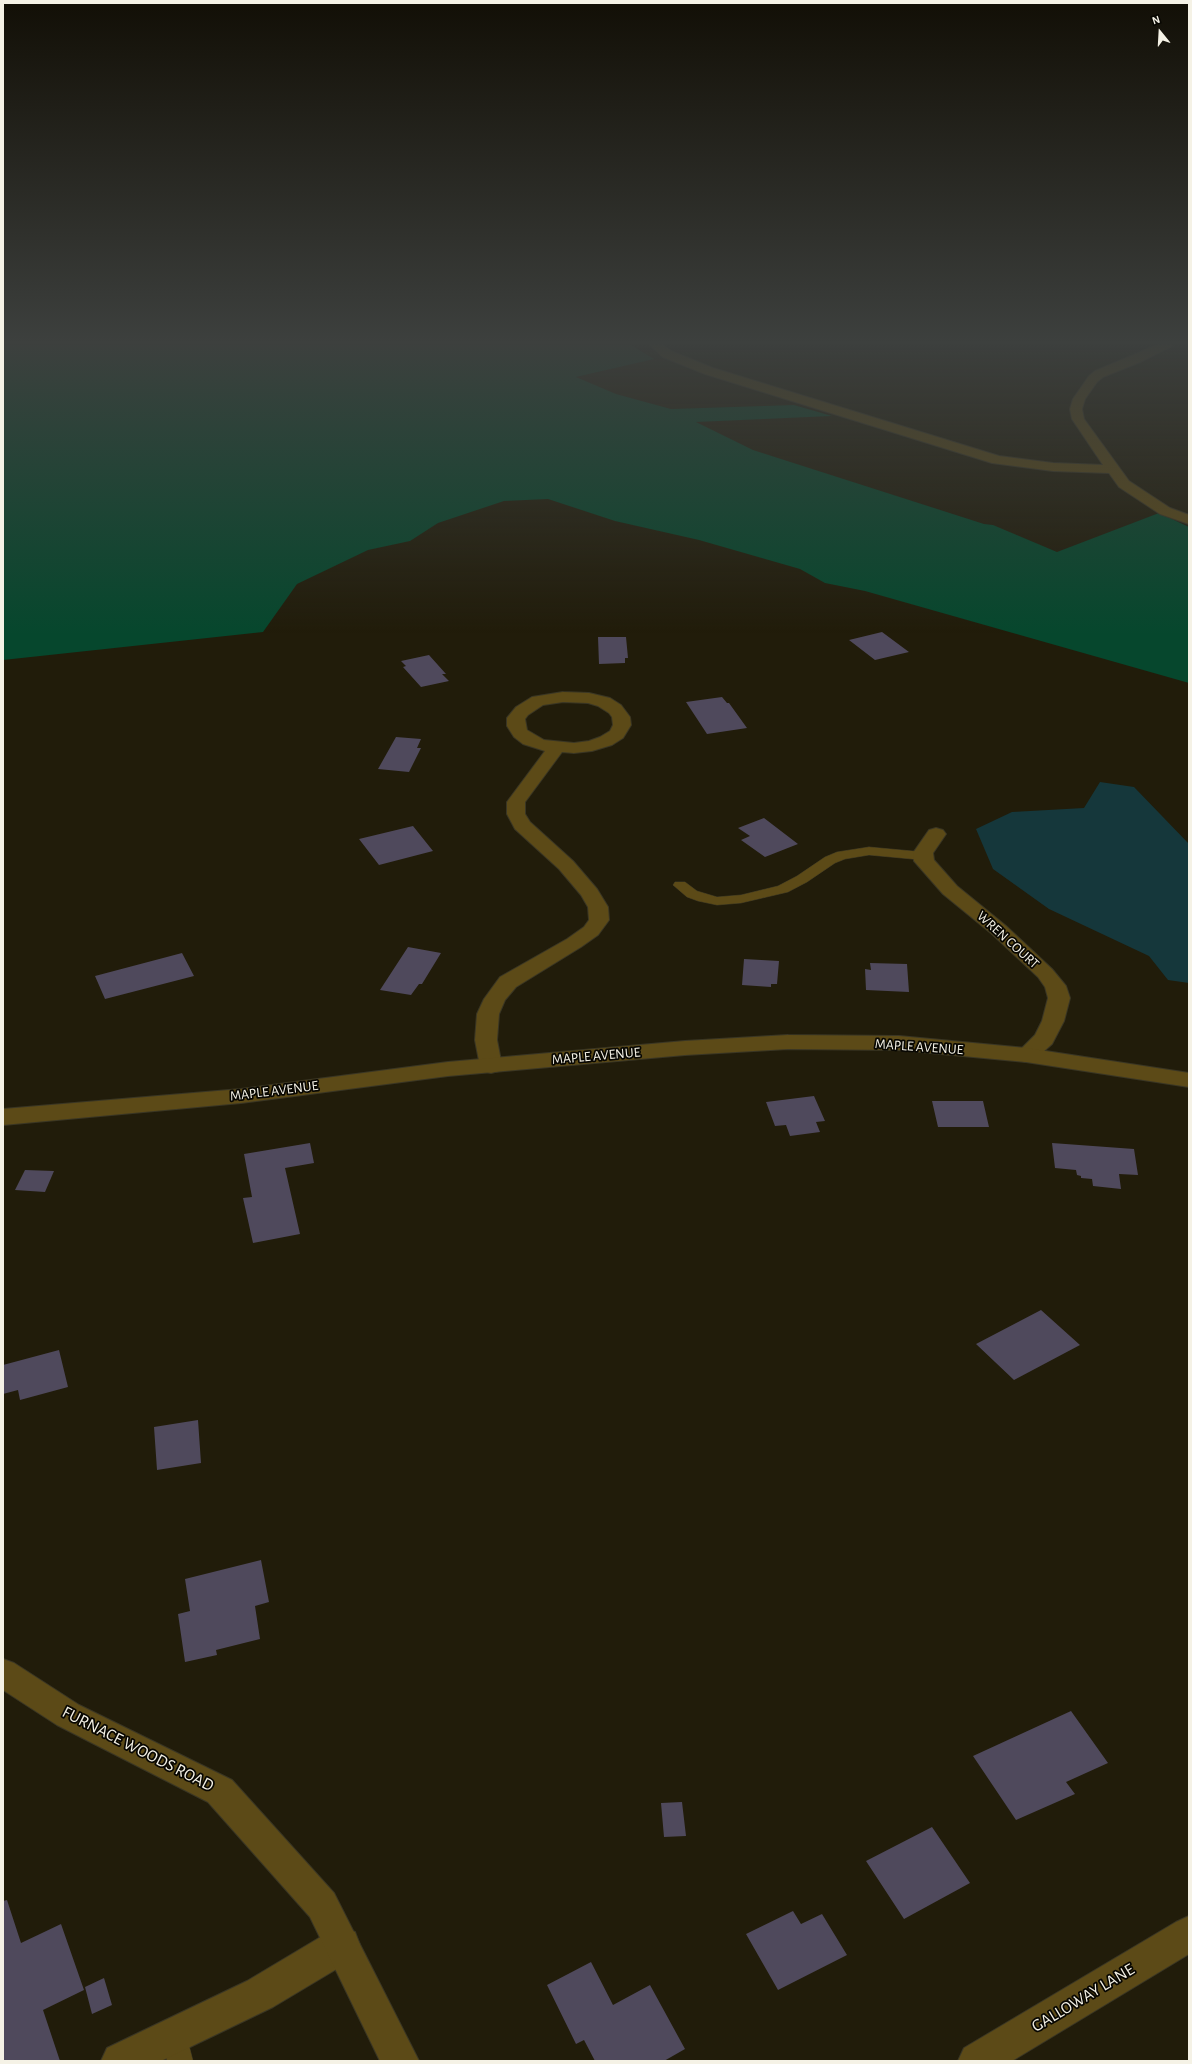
<!DOCTYPE html>
<style>
body{margin:0}
#map{position:relative;width:1192px;height:2064px;overflow:hidden;background:#211c0a;font-family:"Alegreya Sans",sans-serif}
canvas{display:block}
.frame{position:absolute;inset:0;border:4px solid #f5f2e6;pointer-events:none}
.north{position:absolute;left:1140px;top:12px;width:40px;height:40px;-webkit-text-stroke:3px #080702;paint-order:stroke;rotate:342deg;font-size:11px;font-weight:700;line-height:16px;text-align:center;color:#f5f2e6}
.north::after{content:'';display:block;margin:auto;width:14px;height:18px;background:#f5f2e6;clip-path:polygon(50% 0,100% 100%,50% 72%,0 100%)}
</style>
<div id="map">
<canvas width="1192" height="2064"></canvas>
<div class="frame"></div>
<div class="north">N</div>
</div>
<script>
const ctx = document.querySelector('canvas').getContext('2d');
ctx.lineJoin = 'round';
function fillPath(path, color) {
  ctx.fillStyle = color;
  ctx.fill(path, 'evenodd');
}
function poly(rows) {
  const path = new Path2D();
  for (const r of rows) {
    path.moveTo(r[0], r[1]);
    for (let i = 2; i < r.length; i += 2) path.lineTo(r[i], r[i + 1]);
  }
  return path;
}
function strokePath(path, color, width, dash) {
  ctx.strokeStyle = color;
  ctx.lineWidth = width;
  ctx.lineCap = dash ? 'butt' : 'round';
  ctx.setLineDash(dash || []);
  ctx.stroke(path);
}
function drawText(font, color, halo, rows, align = 'center') {
  ctx.font = font + ' "Alegreya Sans",sans-serif';
  ctx.lineWidth = 3.5;
  ctx.setLineDash([]);
  ctx.textBaseline = 'middle';
  ctx.strokeStyle = halo;
  ctx.fillStyle = color;
  for (const [text, x, y, turn = 0] of rows) {
    ctx.save();
    ctx.translate(x, y);
    ctx.rotate((+turn || 0) * Math.PI / 180);
    ctx.textAlign = isNaN(turn) ? turn : align;
    if (halo) ctx.strokeText(text, 0, 0);
    ctx.fillText(text, 0, 0);
    ctx.restore();
  }
}
fillPath(poly([
 [3,345,631,345,654,359,576,377,616,394,671,409,794,405,832,416,696,422,753,450,984,524,993,525,1057,552,1159,513,1189,527,1189,683,865,591,825,583,800,569,699,540,615,521,548,499,504,501,438,523,410,541,368,550,297,584,263,632,3,660]
]), '#06472d');
fillPath(poly([
 [1100,782,1134,787,1189,844,1189,983,1168,980,1149,956,1049,909,993,869,976,829,1012,812,1084,808]
]), '#15373b');
fillPath(poly([
 [882,632,909,652,875,660,849,640],
 [598,637,626,637,628,658,625,658,625,663,599,664],
 [429,655,446,674,442,674,449,681,421,687,403,667,406,666,401,661],
 [722,697,727,703,729,703,747,728,707,734,686,702],
 [396,737,421,739,417,748,421,748,409,772,378,769],
 [764,818,798,844,765,857,741,840,750,836,738,828],
 [413,826,433,851,379,865,359,839],
 [408,947,441,953,422,984,419,984,411,995,380,990],
 [182,953,194,976,105,999,95,976],
 [744,959,779,961,777,984,771,984,771,987,742,985],
 [870,963,907,964,909,992,866,990,865,969,871,970],
 [814,1096,825,1121,816,1122,820,1132,790,1136,786,1125,775,1126,766,1102],
 [932,1101,983,1101,989,1127,938,1127],
 [310,1143,314,1163,285,1168,300,1234,253,1243,243,1198,252,1197,244,1154],
 [1052,1143,1134,1149,1138,1175,1119,1174,1121,1189,1093,1186,1092,1179,1081,1178,1081,1176,1077,1175,1076,1170,1055,1168],
 [25,1170,54,1171,45,1192,15,1190],
 [1041,1310,1080,1345,1014,1380,976,1344],
 [59,1350,68,1387,20,1400,18,1390,3,1394,3,1365],
 [198,1420,201,1463,157,1470,154,1427],
 [261,1560,269,1602,255,1606,260,1639,216,1650,217,1655,185,1662,178,1614,190,1611,185,1579],
 [1071,1711,1108,1763,1066,1782,1075,1794,1016,1820,973,1756],
 [682,1802,686,1836,664,1837,661,1803],
 [932,1827,970,1883,904,1919,866,1861],
 [7,1900,21,1943,61,1924,84,1990,43,2010,60,2061,3,2061,3,1901],
 [793,1911,801,1924,822,1914,847,1955,778,1990,746,1934],
 [591,1962,613,2005,650,1985,685,2049,664,2061,595,2061,584,2040,576,2044,547,1985],
 [104,1978,112,2005,92,2014,85,1987]
]), '#4f495c');
const service = poly([
 [869,847,923,852,930,856,923,860,869,855,845,859,835,863,807,882,788,892,741,903,717,905,698,901,687,897,673,885,675,882,685,882,697,891,717,897,741,895,778,886,797,876,825,857,837,852,869,847],
 [175,2022,184,2026,193,2061,167,2061,162,2035,166,2026,175,2022]
]);
const minor = poly([
 [650,345,663,345,671,351,713,368,999,456,1053,463,1103,465,1072,419,1070,409,1073,399,1089,376,1095,371,1157,345,1172,345,1170,347,1138,363,1103,377,1097,382,1085,399,1082,409,1084,419,1129,481,1170,508,1189,515,1189,524,1160,514,1119,487,1109,473,1053,471,992,463,705,374,663,357,650,345],
 [563,692,589,693,610,698,621,705,630,717,631,725,623,738,612,745,592,751,574,753,562,752,525,802,525,814,530,822,573,861,597,889,608,907,609,920,598,935,581,947,516,987,505,1000,499,1014,497,1040,502,1066,499,1071,491,1073,483,1071,480,1066,475,1040,477,1014,484,999,500,977,567,939,584,927,589,920,588,907,581,895,559,869,515,829,507,814,507,802,545,751,523,744,514,737,507,726,507,718,516,707,532,697,563,692],
 [563,702,588,703,598,706,609,713,612,717,613,725,610,731,600,737,589,741,574,743,544,740,527,730,525,719,528,715,543,705,563,702],
 [936,828,943,830,946,834,933,853,934,860,957,886,1006,926,1052,969,1066,986,1070,998,1064,1021,1052,1044,1034,1060,1026,1062,1018,1060,1015,1055,1035,1035,1042,1021,1048,998,1045,987,1038,977,992,934,943,894,914,861,913,853,929,830,936,828],
 [1189,1916,1189,1954,1012,2061,958,2061,964,2048,1176,1922,1189,1916],
 [342,1927,355,1932,360,1945,355,1958,273,2007,161,2061,101,2061,107,2048,247,1981,329,1932,342,1927]
]);
const tertiary = poly([
 [788,1035,899,1036,1026,1048,1189,1073,1189,1087,1026,1062,899,1050,788,1049,685,1055,448,1076,241,1103,3,1125,3,1109,241,1089,448,1062,685,1041,788,1035],
 [3,1659,14,1663,79,1705,232,1780,334,1893,419,2061,380,2061,310,1917,208,1802,57,1725,3,1690,3,1659]
]);
strokePath(service, '#3a3624', 1);
strokePath(minor, '#3a3624', 2);
strokePath(tertiary, '#3a3624', 2);
fillPath(service, '#5c4a17');
fillPath(minor, '#5c4a17');
fillPath(tertiary, '#5c4a17');
const sky = ctx.createLinearGradient(0, 0, 0, 634);
sky.addColorStop(0, '#120f06');
sky.addColorStop(0.54, '#3d403e');
sky.addColorStop(1, '#3d403e00');
ctx.fillStyle = sky;
ctx.fillRect(0, 0, 1192, 634);
drawText('14px', '#f5f2e6', '#080702', [
 ["WREN COURT",1008,940,42],
 ["MAPLE AVENUE",919,1047,4],
 ["MAPLE AVENUE",596,1056,-5],
 ["MAPLE AVENUE",274,1091,-7]
]);
drawText('17px', '#f5f2e6', '#080702', [
 ["FURNACE WOODS ROAD",138,1749,27],
 ["GALLOWAY LANE",1083,1998,-31]
]);
</script>
